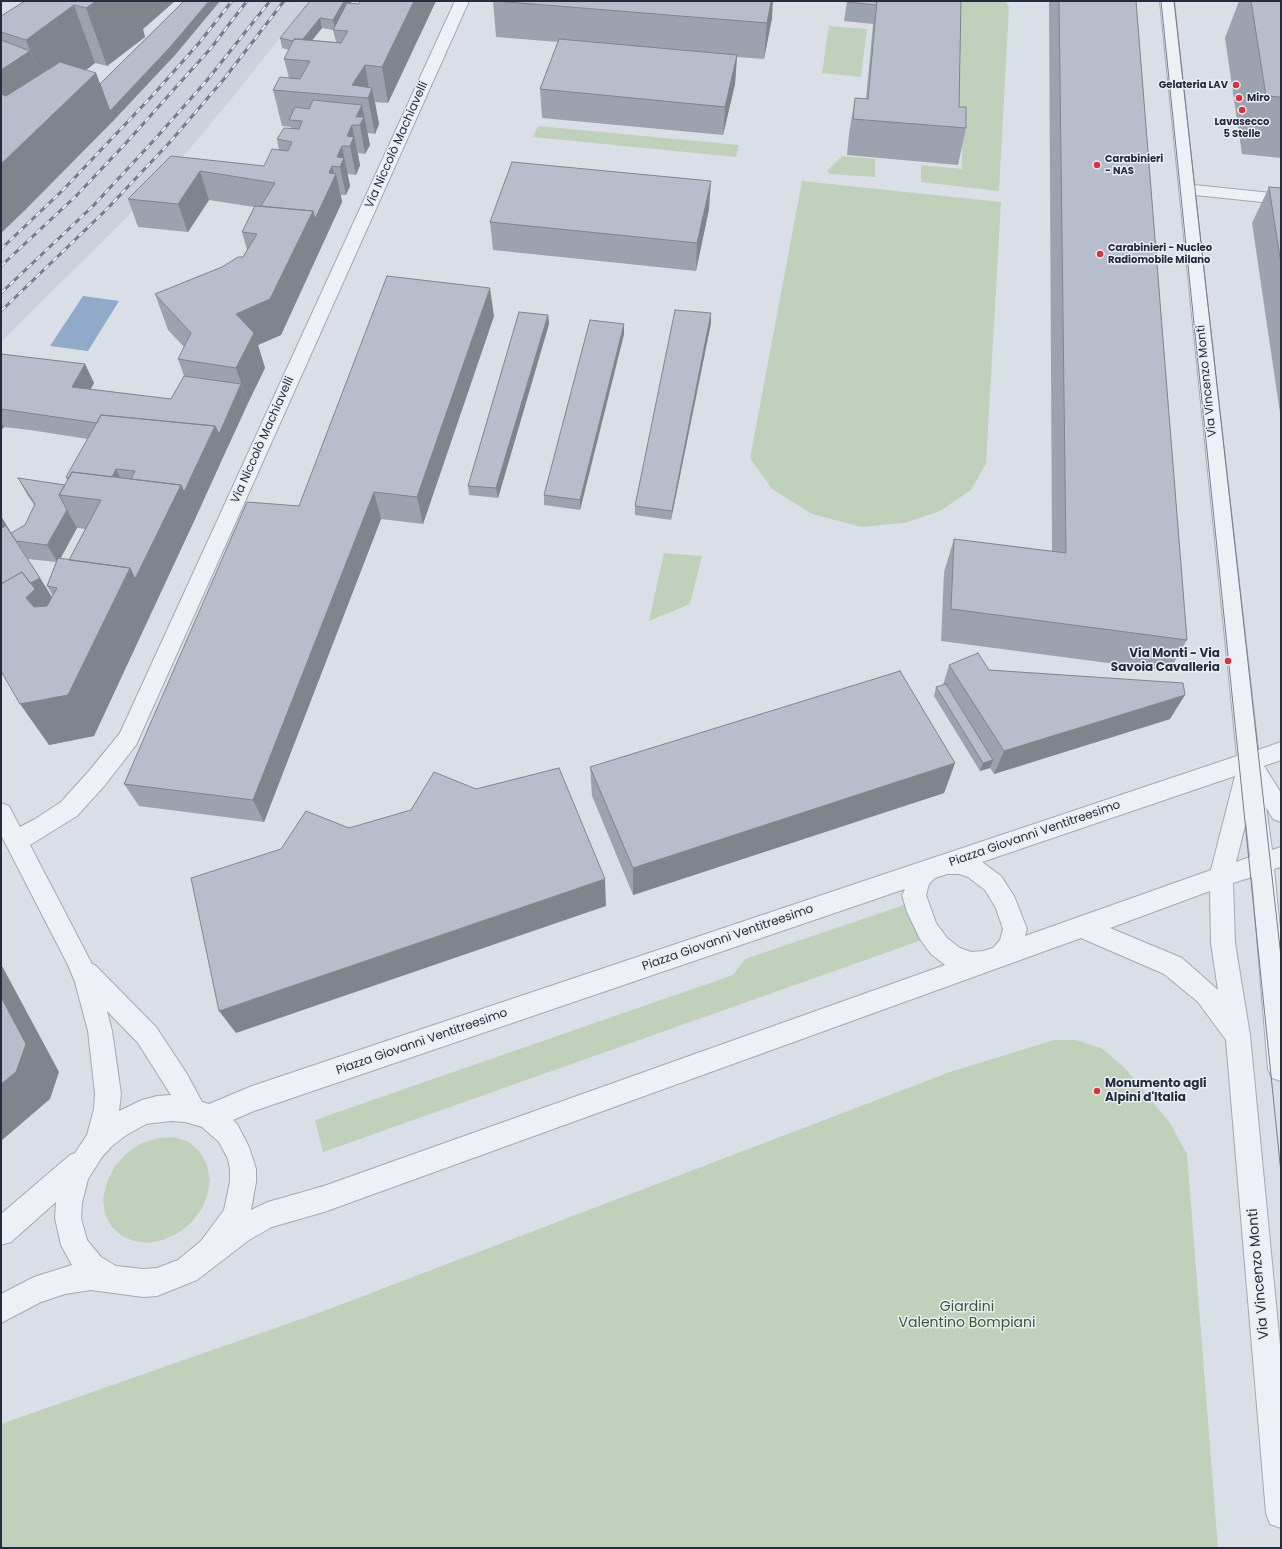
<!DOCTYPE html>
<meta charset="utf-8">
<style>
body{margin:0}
#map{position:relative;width:1282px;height:1549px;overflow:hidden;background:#dadfe7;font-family:Poppins,sans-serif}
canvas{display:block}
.frame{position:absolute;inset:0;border:2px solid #242c3d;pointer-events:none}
</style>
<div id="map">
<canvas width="1282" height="1549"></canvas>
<div class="frame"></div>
</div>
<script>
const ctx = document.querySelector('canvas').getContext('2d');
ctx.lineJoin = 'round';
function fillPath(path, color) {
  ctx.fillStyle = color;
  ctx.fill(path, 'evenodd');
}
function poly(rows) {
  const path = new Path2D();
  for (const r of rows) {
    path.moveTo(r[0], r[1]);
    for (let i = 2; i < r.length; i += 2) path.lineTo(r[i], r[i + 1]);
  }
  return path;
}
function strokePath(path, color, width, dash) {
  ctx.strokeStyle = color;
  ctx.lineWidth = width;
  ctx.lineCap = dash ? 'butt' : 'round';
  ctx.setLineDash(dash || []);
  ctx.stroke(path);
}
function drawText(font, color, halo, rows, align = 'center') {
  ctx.font = font + ' Poppins,sans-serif';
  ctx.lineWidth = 3;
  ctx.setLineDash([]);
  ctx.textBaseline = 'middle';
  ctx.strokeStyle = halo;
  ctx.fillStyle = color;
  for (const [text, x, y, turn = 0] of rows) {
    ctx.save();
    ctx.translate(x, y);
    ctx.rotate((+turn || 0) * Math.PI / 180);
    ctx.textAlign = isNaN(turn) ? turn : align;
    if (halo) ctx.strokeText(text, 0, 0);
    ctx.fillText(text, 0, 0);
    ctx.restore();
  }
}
fillPath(poly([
 [220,1,309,1,237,92,193,145,128,216,1,342,1,233,102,133,175,55]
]), '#ccd1dc');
fillPath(poly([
 [958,1,1005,1,1009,7,999,191,921,182,921,165,962,169,962,141,953,140],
 [829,26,867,29,861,77,822,73],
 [538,126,739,145,736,157,533,137],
 [842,156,875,159,875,177,830,174,827,171],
 [802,181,1001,202,986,464,971,490,940,511,904,523,861,527,812,514,772,489,750,458],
 [664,553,702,556,690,604,649,621],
 [904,905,922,940,323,1152,315,1120,733,975,745,959],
 [1054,1040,1076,1040,1101,1048,1125,1068,1170,1123,1187,1154,1218,1548,1,1548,1,1424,324,1311,950,1072],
 [174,1137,189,1142,200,1152,207,1165,210,1181,207,1196,201,1210,191,1223,178,1233,163,1240,148,1243,134,1241,122,1236,112,1227,105,1215,103,1199,107,1182,115,1166,127,1153,142,1143,158,1138]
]), '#bfd1bb');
fillPath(poly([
 [83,296,119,301,88,351,50,346]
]), '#92aaca');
const minor = poly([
 [455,1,469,1,136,745,105,785,77,816,30,845,92,964,95,965,156,1027,187,1074,202,1102,209,1104,252,1086,1237,756,1160,1,1174,1,1194,185,1281,194,1281,204,1195,195,1258,750,1281,742,1281,760,1264,766,1281,793,1281,822,1273,819,1266,807,1272,850,1281,847,1281,867,1274,869,1281,940,1281,1081,1272,1078,1268,1069,1252,877,1233,883,1235,943,1250,1035,1281,1356,1281,1528,1270,1524,1266,1513,1226,1040,1198,1002,1164,974,1081,938,324,1212,272,1227,249,1240,197,1280,157,1296,143,1297,91,1290,65,1294,41,1302,1,1323,1,1294,34,1277,72,1265,61,1245,55,1218,56,1202,11,1242,1,1245,1,1214,70,1155,75,1153,87,1135,94,1109,95,1094,88,1031,75,982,68,965,1,835,1,803,9,806,20,827,35,819,61,802,89,771,120,733,455,1],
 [1235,776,1211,870,1025,936,1027,929,1014,896,1001,876,982,862,1235,776],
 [1246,822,1250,857,1236,862,1246,822],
 [947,874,959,874,968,877,985,890,996,908,1003,929,1000,940,993,948,983,951,971,952,960,948,947,938,936,923,926,895,929,884,935,878,947,874],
 [905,889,902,895,907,912,920,939,931,954,945,965,324,1186,268,1202,251,1210,256,1182,256,1169,249,1147,237,1124,233,1120,254,1111,905,889],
 [1210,891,1211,943,1218,990,1182,958,1110,928,1210,891],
 [107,1011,138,1043,171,1095,157,1096,142,1100,119,1111,121,1094,112,1031,107,1011],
 [171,1121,185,1122,202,1127,219,1142,228,1159,230,1169,230,1182,224,1210,201,1241,178,1260,157,1268,143,1269,116,1266,101,1257,87,1240,81,1218,82,1203,88,1179,102,1157,112,1146,125,1136,146,1124,171,1121]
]);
strokePath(minor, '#a3a9b4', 2);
fillPath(minor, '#edf0f5');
strokePath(poly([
 [1161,1,1281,1173],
 [1174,1,1281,957]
]), '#737d91', 1);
const rail = poly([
 [1,249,63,190,152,96,199,43,232,1],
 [1,266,76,196,126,143,211,48,247,1],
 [1,293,93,206,156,138,208,79,270,1],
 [1,311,106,210,170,142,224,79,284,1]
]);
strokePath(rail, '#737d91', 3);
strokePath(rail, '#eaeef4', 2, [6]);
fillPath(poly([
 [25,1,175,1,143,29,145,37,107,66,95,63,86,70,96,73,100,84,184,1,220,1,175,55,113,121,25,210,1,233,1,16],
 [352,1,350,3,359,4,436,1,388,103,375,102,379,124,375,134,367,133,370,145,365,154,358,153,358,154,360,165,356,175,348,174,348,175,350,186,346,195,341,195,342,202,281,335,258,345,265,368,248,403,225,453,195,519,94,736,49,745,1,516,13,536,25,525,35,506,28,496,18,478,65,485,67,480,66,477,88,439,30,430,4,427,1,430,1,354,85,364,94,383,91,389,171,399,184,376,178,359,184,347,168,330,155,294,222,267,243,257,247,250,242,232,254,207,209,200,188,232,138,227,128,199,171,156,264,166,279,150,277,139,291,128,291,127,282,126,273,90,289,78,284,59,289,50,282,48,280,38],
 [322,28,333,30,336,42,312,40],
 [77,528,78,528,85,529,69,560,60,559],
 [28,559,56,562,47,586,53,596,52,597],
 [493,1,772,18,764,59,737,57,735,84,723,135,542,118,540,89,558,42,496,37],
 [847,1,961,1,959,107,966,128,958,165,847,155,849,134,855,98,866,99,873,24,844,21],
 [1049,1,1136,1,1187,640,1169,671,941,641,944,572,954,539,1052,551],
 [1239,1,1281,1,1281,158,1242,154,1225,38],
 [1269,187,1281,188,1281,420,1252,223],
 [709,209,696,271,493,250,490,222],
 [548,315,549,324,498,498,469,495,468,486],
 [494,316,423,524,381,519,264,822,139,806,124,784,299,506],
 [711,323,671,520,635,515,635,506],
 [624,324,624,334,580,510,544,505,544,495],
 [949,665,989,670,1170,719,994,774,990,768,980,771,934,696,936,687,943,685],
 [955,763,944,793,633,895,592,796,590,767]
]), '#9da3ae');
fillPath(poly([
 [96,1,175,1,143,29,145,37,107,66,86,8],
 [209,1,220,1,175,55,113,121,25,210,1,233,1,164,96,73,110,111],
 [344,1,352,1,335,30,333,20],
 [414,1,436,1,388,103,382,67],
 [771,1,773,1,772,18,764,59,767,23],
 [74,5,95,63,49,99,26,40],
 [320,18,322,28,302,53,300,43],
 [30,51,49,99,1,131,1,70],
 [737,55,735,84,723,135,725,107],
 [365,65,370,94,372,88,379,124,375,134,368,98,352,85],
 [362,105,370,145,365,154,360,125,356,117],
 [352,125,360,165,356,175,350,146,347,136],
 [342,146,350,186,346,195,340,167,337,157],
 [332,166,335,177,336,174,342,202,281,335,258,345,265,368,248,403,236,368,236,314,329,173],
 [200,171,209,200,188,232,178,204],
 [711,181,709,209,696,271,697,243],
 [490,288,494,316,423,524,417,497],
 [711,313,711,323,671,520,672,511],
 [548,315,549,324,498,498,496,488],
 [624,324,624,334,580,510,580,500],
 [85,364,94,383,81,406,72,387],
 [241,384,248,403,225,453,195,519,94,736,49,745,20,704,130,568,181,485,215,426],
 [1,422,4,427,1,430],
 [116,469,129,496,109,483],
 [374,492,381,519,264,822,253,800],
 [67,510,77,528,58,563,47,545],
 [1,516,16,541,1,571],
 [40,578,60,610,51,616,1,599],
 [1185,695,1170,719,994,774,1004,751],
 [993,760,990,768,980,771,983,763],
 [955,763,944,793,633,895,633,868],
 [605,879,606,906,236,1033,219,1011],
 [1,964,59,1072,50,1099,1,1141]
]), '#80848d');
const building = poly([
 [25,1,96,1,86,8,74,5,26,40,1,32,1,16,25,1],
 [184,1,209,1,172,45,110,111,100,84,184,1],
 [310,1,344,1,333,20,320,18,303,39,294,39,293,41,280,38,310,1],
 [360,1,414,1,382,67,365,65,352,85,372,88,368,98,273,90,280,77,300,79,310,61,284,59,294,39,341,43,348,31,333,30,347,3,359,4,360,1],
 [495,1,771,1,767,23,495,1],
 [847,1,877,1,876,5,847,2,847,1],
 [877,1,961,1,959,107,966,107,966,128,853,119,855,98,868,99,877,1],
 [1059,1,1136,1,1187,640,951,609,954,539,1066,553,1059,1],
 [1251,1,1281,1,1281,97,1266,96,1251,1],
 [559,39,737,55,725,107,540,89,559,39],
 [1,40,30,51,1,70,1,40],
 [60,62,96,73,1,164,1,94,6,96,60,62],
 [313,100,362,105,356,117,364,117,360,125,352,125,347,136,354,137,350,146,342,146,337,157,344,158,340,167,332,166,329,173,336,174,315,219,313,211,261,206,275,183,200,171,178,204,128,199,171,156,264,166,272,149,288,151,292,142,277,139,284,128,299,129,302,121,289,120,295,107,309,109,313,100],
 [512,162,711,181,697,243,490,222,512,162],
 [1269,187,1281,188,1281,264,1269,187],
 [255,206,313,211,270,299,236,314,254,333,236,368,178,359,191,333,155,294,222,267,238,257,243,257,257,234,242,232,255,206],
 [387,276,490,288,417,497,374,492,253,800,124,784,247,502,299,506,387,276],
 [675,310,711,313,672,511,635,506,675,310],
 [519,312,548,315,496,488,468,486,519,312],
 [590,320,624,324,580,500,544,495,590,320],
 [1,354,85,364,72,387,171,399,184,376,241,384,219,434,215,426,101,415,97,423,1,409,1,354],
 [101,415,215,426,184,492,181,485,131,479,135,471,116,469,112,477,72,472,69,478,66,477,101,415],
 [72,472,181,485,135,579,130,568,69,560,101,500,59,495,72,472],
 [18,478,65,485,59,495,67,510,47,545,16,541,11,533,25,525,35,504,18,478],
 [6,526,40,578,30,583,22,572,1,584,1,528,6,526],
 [58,558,130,568,68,695,20,704,1,671,1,584,22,572,35,589,26,598,34,607,47,606,57,588,47,586,58,558],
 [978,653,989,670,1183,683,1185,695,1004,751,949,665,978,653],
 [900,671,955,763,633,868,590,767,900,671],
 [946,684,993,760,983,763,936,687,946,684],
 [559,768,605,879,219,1011,191,878,281,849,306,811,349,828,411,810,434,772,476,789,559,768],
 [1,997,26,1044,16,1072,1,1084,1,997]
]);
fillPath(building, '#b7bdca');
strokePath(building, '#80848d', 1);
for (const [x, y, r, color] of [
 [1236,85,4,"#d83343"],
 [1239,98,4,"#d83343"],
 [1242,110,4,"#d83343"],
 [1097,165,4,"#d83343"],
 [1100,254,4,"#d83343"],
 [1228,661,4,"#d83343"],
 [1097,1091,4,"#d83343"]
]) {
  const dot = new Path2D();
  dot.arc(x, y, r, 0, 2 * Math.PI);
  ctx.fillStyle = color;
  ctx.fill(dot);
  strokePath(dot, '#eaeef4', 1.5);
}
drawText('bold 10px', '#242c3d', '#eaeef4', [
 ["Gelateria LAV",1228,85,"right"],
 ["Miro",1247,98],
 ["Lavasecco",1242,122,"center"],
 ["5 Stelle",1242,134,"center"],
 ["Carabinieri",1105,159],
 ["- NAS",1105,171],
 ["Carabinieri - Nucleo",1108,248],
 ["Radiomobile Milano",1108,260]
], 'left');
drawText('12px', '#242c3d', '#eaeef4', [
 ["Via Niccolò Machiavelli",397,145,-66],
 ["Via Vincenzo Monti",1207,381,-96],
 ["Via Niccolò Machiavelli",263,440,-66],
 ["Piazza Giovanni Ventitreesimo",1035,834,-19],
 ["Piazza Giovanni Ventitreesimo",728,938,-19],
 ["Piazza Giovanni Ventitreesimo",422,1042,-19]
]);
drawText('bold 12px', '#242c3d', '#eaeef4', [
 ["Via Monti - Via",1220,654],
 ["Savoia Cavalleria",1220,668],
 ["Monumento agli",1105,1084,"left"],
 ["Alpini d'Italia",1105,1098,"left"]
], 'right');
drawText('14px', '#242c3d', '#eaeef4', [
 ["Via Vincenzo Monti",1259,1274,-95]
]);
drawText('14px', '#365a30', '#eaeef4', [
 ["Giardini",967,1307],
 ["Valentino Bompiani",967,1323]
]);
</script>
